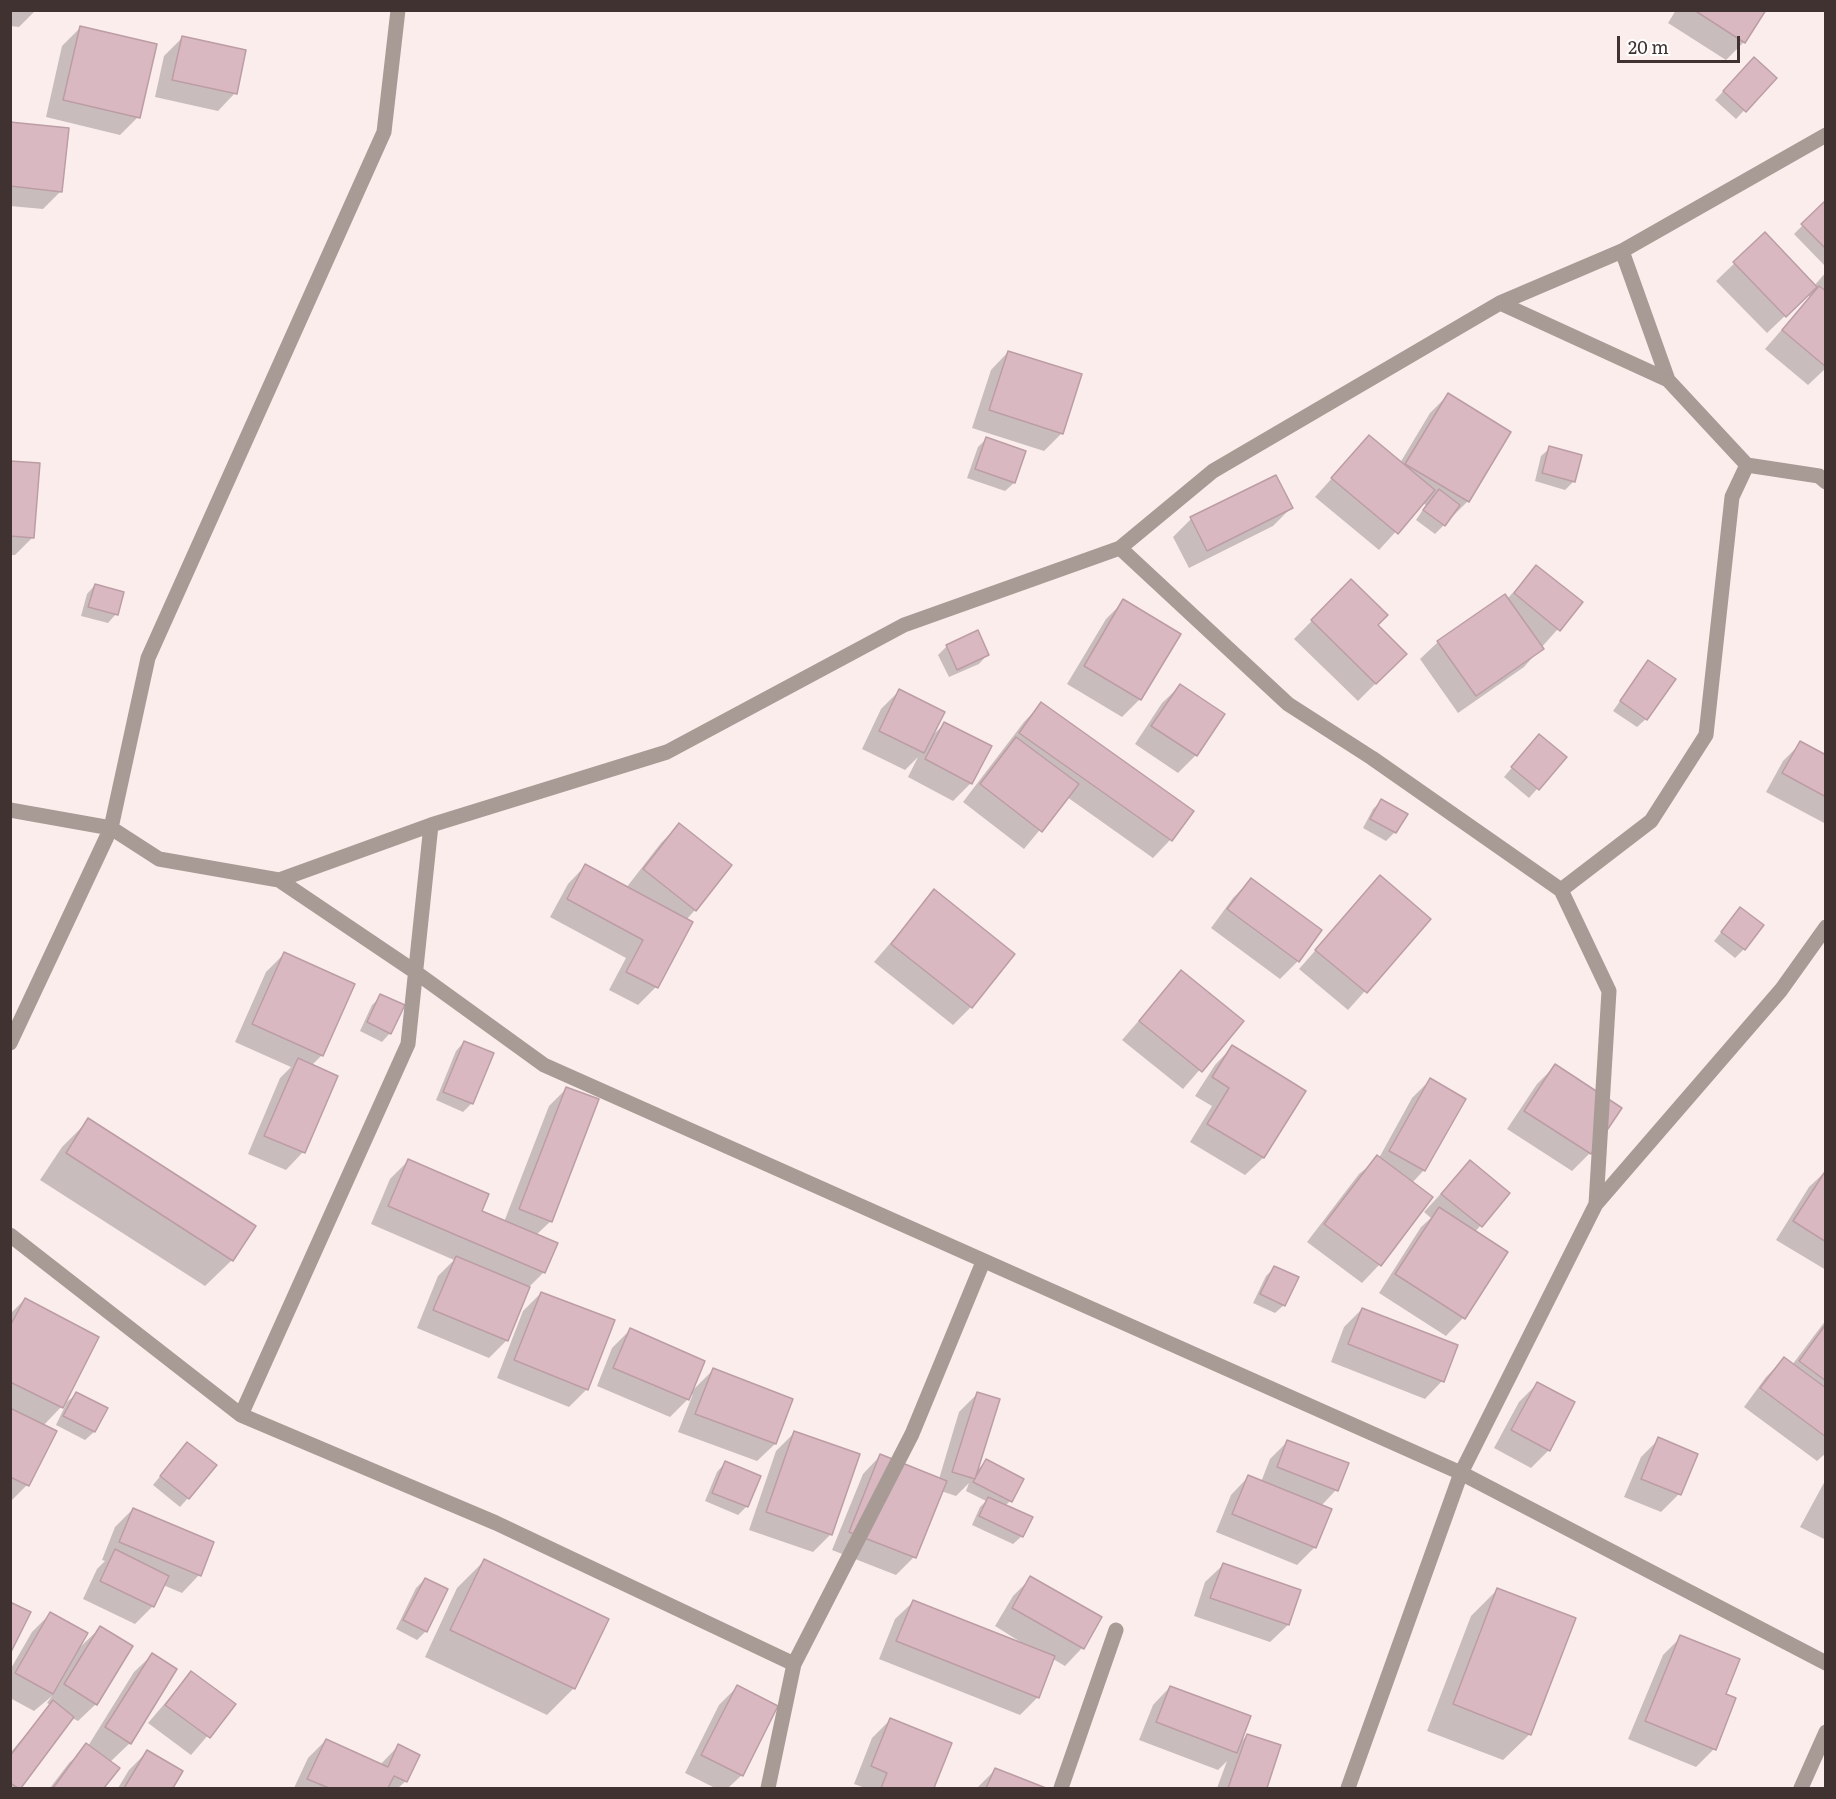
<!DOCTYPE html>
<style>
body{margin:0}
#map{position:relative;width:1836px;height:1799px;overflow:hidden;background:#fbedeb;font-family:Literata,serif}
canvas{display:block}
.frame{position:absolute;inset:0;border:12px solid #3f3230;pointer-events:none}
.scale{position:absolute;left:1617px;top:36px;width:123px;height:27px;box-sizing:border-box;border:3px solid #3f3230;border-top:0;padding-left:8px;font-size:18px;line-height:21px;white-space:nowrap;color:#3f3230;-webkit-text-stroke:4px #fff;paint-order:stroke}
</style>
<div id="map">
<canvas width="1836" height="1799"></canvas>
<div class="frame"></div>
<div class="scale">20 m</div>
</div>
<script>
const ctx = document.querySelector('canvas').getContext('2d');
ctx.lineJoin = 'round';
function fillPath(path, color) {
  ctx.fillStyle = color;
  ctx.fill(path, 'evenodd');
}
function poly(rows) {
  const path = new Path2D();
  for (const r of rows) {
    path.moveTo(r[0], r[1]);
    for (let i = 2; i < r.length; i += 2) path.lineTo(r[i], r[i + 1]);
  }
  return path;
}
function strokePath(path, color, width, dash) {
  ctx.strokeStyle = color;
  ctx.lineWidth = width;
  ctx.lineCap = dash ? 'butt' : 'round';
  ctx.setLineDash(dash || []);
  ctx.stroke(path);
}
fillPath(poly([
 [10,10,36,10,19,27,10,26],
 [1676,10,1764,11,1744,42,1726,60,1668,23],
 [80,28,138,117,120,135,46,117,62,46],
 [182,38,235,93,218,111,155,97,164,56],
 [1746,67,1775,78,1736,119,1715,100],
 [10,123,61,191,43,209,10,206],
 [1826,202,1826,263,1824,265,1794,234],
 [1765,234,1814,286,1826,272,1826,368,1808,385,1765,349,1810,297,1807,295,1767,333,1716,281],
 [1008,352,1062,433,1044,451,972,428,991,370],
 [1448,395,1509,432,1468,501,1435,534,1416,520,1426,505,1422,503,1379,550,1315,497,1369,437,1400,463,1430,413],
 [986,439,1014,483,1005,491,967,478,978,447],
 [1550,448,1574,481,1565,490,1535,481,1541,456],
 [10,462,33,537,15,555,10,555],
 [1291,508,1273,526,1189,568,1173,537,1191,519],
 [1537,567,1581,603,1524,667,1458,713,1420,659,1438,642,1507,599],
 [1351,581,1376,625,1405,654,1358,701,1294,639],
 [95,585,116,614,108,623,81,616,87,594],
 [1124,601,1140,699,1122,717,1067,684,1106,619],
 [947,646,987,655,979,664,949,677,938,655],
 [1648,661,1646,719,1637,727,1613,711],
 [1180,686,1223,714,1196,755,1178,773,1135,744,1162,703],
 [899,691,932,736,945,723,971,783,953,801,908,777,918,757,905,770,862,749,881,709],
 [1041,704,1192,811,1170,840,1153,858,1067,797,1024,849,963,802,1024,722],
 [1801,743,1826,756,1826,824,1766,792,1783,761],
 [1531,745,1565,757,1529,798,1504,777],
 [1381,801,1395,832,1386,841,1363,828,1373,809],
 [679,825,695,910,686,920,691,922,656,987,638,1005,609,990,626,958,550,917,568,884,585,866,626,888,661,843],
 [1380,877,1429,919,1348,1010,1299,969],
 [1251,880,1298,961,1280,979,1211,928,1233,898],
 [935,891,971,1007,953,1025,874,962],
 [1740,909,1744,949,1735,958,1714,941],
 [284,954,322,1055,311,1066,303,1152,286,1170,248,1154,280,1078,291,1067,235,1042,266,972],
 [1181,972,1241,1022,1183,1089,1122,1040],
 [381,996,390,1033,382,1042,360,1031,372,1005],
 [464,1042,472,1103,463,1112,436,1100,456,1051],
 [1232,1047,1304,1091,1263,1158,1245,1175,1190,1142,1212,1106,1195,1096,1215,1065],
 [1555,1066,1620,1109,1590,1153,1572,1171,1507,1129,1537,1084],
 [1430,1080,1464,1099,1424,1170,1412,1183,1431,1197,1379,1265,1362,1283,1307,1242,1359,1174,1379,1158,1412,1098],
 [567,1088,551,1221,536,1235,556,1244,543,1273,529,1287,507,1340,489,1358,417,1328,438,1276,454,1260,371,1224,390,1179,408,1161,480,1212,504,1222,549,1106],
 [89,1120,232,1260,205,1286,40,1180,62,1147],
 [1470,1162,1508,1193,1475,1232,1463,1318,1446,1336,1379,1293,1421,1227,1431,1218,1424,1212],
 [1826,1171,1826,1270,1776,1240,1809,1187],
 [1275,1267,1284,1305,1275,1313,1253,1303,1266,1276],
 [541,1293,587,1389,569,1407,497,1378,523,1311],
 [25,1299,97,1337,61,1407,43,1426,55,1431,27,1485,10,1502,10,1314],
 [1362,1309,1442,1381,1425,1399,1331,1362,1344,1327],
 [1826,1320,1826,1453,1817,1461,1744,1407,1766,1377,1784,1359,1792,1365],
 [630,1330,691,1392,713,1370,791,1400,775,1444,757,1461,678,1432,693,1394,670,1417,597,1386,612,1348],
 [1537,1384,1549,1450,1531,1468,1494,1448,1519,1402],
 [76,1394,106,1409,94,1432,85,1440,56,1425,67,1402],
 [977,1394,976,1471,986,1461,1010,1501,1005,1506,1022,1536,1013,1544,972,1525,980,1507,986,1501,966,1491,969,1483,956,1496,941,1491,914,1557,896,1575,832,1550,863,1474,880,1456,939,1479,959,1412],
 [794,1433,831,1534,813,1552,749,1530,776,1451],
 [1659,1439,1679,1494,1661,1512,1624,1497,1641,1457],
 [1288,1441,1336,1490,1321,1506,1315,1547,1297,1565,1216,1532,1231,1495,1248,1477,1261,1482,1270,1459],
 [179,1453,188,1498,180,1507,153,1485],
 [725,1463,747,1506,738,1515,705,1501,717,1472],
 [1826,1479,1826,1540,1800,1527],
 [133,1509,199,1575,182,1593,163,1585,153,1606,135,1624,83,1599,97,1569,105,1561,102,1560,115,1527],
 [484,1561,574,1688,547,1715,425,1657,457,1588],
 [1223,1565,1288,1625,1270,1642,1194,1616,1205,1582],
 [1031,1578,1082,1648,1065,1666,1053,1659,1038,1697,1020,1715,879,1659,895,1619,913,1602,1027,1646,995,1626,1013,1596],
 [425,1579,426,1631,417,1640,396,1629,416,1588],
 [1498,1589,1530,1734,1503,1760,1427,1731,1471,1616],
 [50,1614,79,1648,100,1628,96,1704,78,1721,72,1718,19,1788,10,1788,10,1753,51,1705,47,1703,52,1696,34,1711,10,1698,10,1670,32,1632],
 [1681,1637,1724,1695,1714,1749,1696,1767,1628,1739,1663,1655],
 [152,1655,175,1670,130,1743,110,1762,118,1768,103,1788,50,1788,69,1763,88,1746,134,1672],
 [191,1673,234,1705,191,1755,148,1723],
 [737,1687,742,1775,728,1788,715,1788,685,1773,719,1705],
 [1170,1687,1239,1744,1247,1735,1279,1746,1265,1788,1217,1788,1227,1761,1218,1770,1139,1740,1153,1705],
 [890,1720,950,1744,932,1788,865,1788,854,1784,872,1738],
 [326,1740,380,1765,398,1746,406,1781,398,1788,294,1788,308,1758],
 [147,1752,181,1772,171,1788,118,1788,129,1770],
 [995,1770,1042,1788,977,1788]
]), '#0003');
const building = poly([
 [1694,10,1766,10,1745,43,1694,10],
 [80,26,157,44,140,118,63,100,80,26],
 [182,36,246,50,237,94,172,80,182,36],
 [1754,57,1777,78,1746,112,1723,91,1754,57],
 [10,122,69,128,62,192,10,186,10,122],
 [1826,200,1826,249,1801,224,1826,200],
 [1765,232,1817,287,1786,317,1733,262,1765,232],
 [1819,286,1826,291,1826,367,1782,330,1819,286],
 [1008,351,1082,374,1063,434,989,410,1008,351],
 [1448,393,1511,432,1469,502,1405,464,1448,393],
 [1369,435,1435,490,1398,534,1331,478,1369,435],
 [986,437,1026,451,1015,483,975,469,986,437],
 [1549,446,1582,455,1575,482,1542,473,1549,446],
 [10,461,40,463,34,538,10,536,10,461],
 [1276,475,1293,508,1207,551,1190,517,1276,475],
 [1439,489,1460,505,1445,526,1423,510,1439,489],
 [1536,565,1583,602,1560,631,1514,593,1536,565],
 [1351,579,1388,615,1378,625,1407,654,1376,684,1311,620,1351,579],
 [95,584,124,592,118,615,88,607,95,584],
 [1505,594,1544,649,1476,696,1437,641,1505,594],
 [1123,599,1181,634,1141,700,1084,666,1123,599],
 [978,630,989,655,957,670,946,645,978,630],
 [1648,660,1676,679,1647,720,1620,701,1648,660],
 [1180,684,1225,714,1197,756,1151,726,1180,684],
 [899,689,945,712,924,753,879,731,899,689],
 [1041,702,1194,811,1172,841,1019,733,1041,702],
 [944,722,992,746,972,784,925,759,944,722],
 [1539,734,1567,757,1539,790,1511,767,1539,734],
 [1016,737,1079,784,1042,832,980,784,1016,737],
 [1800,741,1826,755,1826,797,1782,773,1800,741],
 [1381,799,1408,814,1396,833,1370,819,1381,799],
 [679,823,732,865,696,911,643,869,679,823],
 [585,864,693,922,658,988,626,972,643,940,567,899,585,864],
 [1380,875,1431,919,1367,993,1315,950,1380,875],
 [1251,878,1322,930,1299,962,1227,909,1251,878],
 [934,889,1015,954,972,1008,891,944,934,889],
 [1740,907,1764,925,1745,950,1721,932,1740,907],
 [284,952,355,984,323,1056,252,1024,284,952],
 [1181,970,1244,1021,1202,1072,1139,1021,1181,970],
 [380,994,405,1005,391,1034,367,1022,380,994],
 [464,1041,494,1053,473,1104,443,1092,464,1041],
 [1232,1045,1306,1091,1264,1158,1207,1124,1229,1088,1212,1077,1232,1045],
 [298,1058,338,1076,305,1153,264,1136,298,1058],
 [1555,1064,1622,1108,1591,1154,1524,1111,1555,1064],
 [1430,1078,1466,1099,1425,1171,1389,1151,1430,1078],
 [566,1087,599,1099,552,1222,519,1209,566,1087],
 [88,1118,256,1226,233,1261,66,1153,88,1118],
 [1377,1155,1433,1197,1381,1266,1324,1224,1377,1155],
 [408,1159,489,1194,482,1211,558,1243,545,1273,388,1206,408,1159],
 [1470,1160,1510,1193,1482,1227,1441,1194,1470,1160],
 [1826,1170,1826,1242,1793,1221,1826,1170],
 [1439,1207,1508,1252,1465,1319,1395,1274,1439,1207],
 [456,1256,530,1287,508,1341,433,1310,456,1256],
 [1274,1266,1299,1277,1285,1306,1260,1294,1274,1266],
 [541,1292,615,1320,588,1390,514,1360,541,1292],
 [25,1298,99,1337,63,1408,10,1382,10,1326,25,1298],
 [1362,1308,1458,1345,1444,1382,1348,1344,1362,1308],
 [1826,1324,1826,1381,1799,1361,1826,1324],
 [630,1328,705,1361,689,1400,613,1368,630,1328],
 [1784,1357,1826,1388,1826,1437,1760,1388,1784,1357],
 [713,1368,793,1399,776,1444,695,1414,713,1368],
 [1537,1382,1575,1402,1550,1451,1511,1430,1537,1382],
 [76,1392,108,1408,95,1432,63,1416,76,1392],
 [977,1392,1000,1399,975,1479,952,1472,977,1392],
 [10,1408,57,1431,29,1486,10,1477,10,1408],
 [794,1431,860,1454,832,1535,766,1512,794,1431],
 [1658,1437,1698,1454,1681,1495,1641,1479,1658,1437],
 [1287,1440,1349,1463,1338,1491,1277,1467,1287,1440],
 [187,1442,217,1465,189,1499,160,1476,187,1442],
 [880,1454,947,1481,916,1558,849,1532,880,1454],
 [986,1459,1024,1479,1012,1502,973,1482,986,1459],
 [725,1461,761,1476,748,1507,712,1493,725,1461],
 [1248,1475,1332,1509,1316,1548,1232,1514,1248,1475],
 [988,1497,1033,1517,1023,1537,979,1516,988,1497],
 [133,1508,214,1542,201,1576,119,1542,133,1508],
 [115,1549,169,1576,154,1607,100,1581,115,1549],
 [484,1559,609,1619,575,1689,450,1630,484,1559],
 [1223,1563,1301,1590,1289,1625,1210,1598,1223,1563],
 [1030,1576,1102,1617,1084,1649,1012,1608,1030,1576],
 [425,1578,448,1589,427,1632,403,1620,425,1578],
 [1497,1588,1576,1618,1531,1735,1453,1704,1497,1588],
 [913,1600,1055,1656,1039,1698,896,1641,913,1600],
 [10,1602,31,1612,10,1654,10,1602],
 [50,1612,88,1633,53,1694,15,1673,50,1612],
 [100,1626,133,1646,97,1705,64,1684,100,1626],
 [1680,1635,1740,1659,1726,1694,1736,1698,1716,1750,1645,1721,1680,1635],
 [152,1653,177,1669,131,1744,105,1727,152,1653],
 [191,1671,236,1704,210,1738,165,1705,191,1671],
 [737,1685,778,1706,743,1776,701,1755,737,1685],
 [1170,1686,1251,1716,1237,1753,1156,1722,1170,1686],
 [53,1700,74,1717,21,1788,18,1788,10,1783,10,1756,53,1700],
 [890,1718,952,1743,934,1788,881,1788,887,1773,871,1766,890,1718],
 [1247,1734,1281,1745,1267,1788,1228,1788,1247,1734],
 [326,1739,388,1767,398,1744,420,1755,407,1782,394,1776,388,1788,329,1788,307,1779,326,1739],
 [86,1743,120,1768,104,1788,53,1788,86,1743],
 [147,1750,183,1771,173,1788,124,1788,147,1750],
 [995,1768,1046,1788,986,1788,995,1768]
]);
fillPath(building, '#d9b8c1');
strokePath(building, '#bc9da5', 1.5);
strokePath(poly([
 [1622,251,1668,380,1747,465,1819,476,1826,482],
 [1500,303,1668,380],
 [1120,548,1288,704,1372,758,1561,890,1651,821,1706,735,1732,497,1747,465],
 [10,810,111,828,159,859,279,880,414,971,544,1065,1461,1473,1826,1663],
 [279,880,431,825,667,752,904,625,1120,548,1213,471,1500,303,1622,251,1826,135],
 [1561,890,1609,991,1596,1204],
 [10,1043,111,828,148,658,384,132,398,10],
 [10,1235,241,1415,496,1523,794,1664],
 [241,1415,408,1044,431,825],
 [768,1788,794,1664,912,1434,983,1262],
 [1061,1788,1116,1630],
 [1348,1788,1461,1473,1596,1204,1781,990,1826,927],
 [1801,1788,1826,1732]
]), '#a89b95', 15);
</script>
